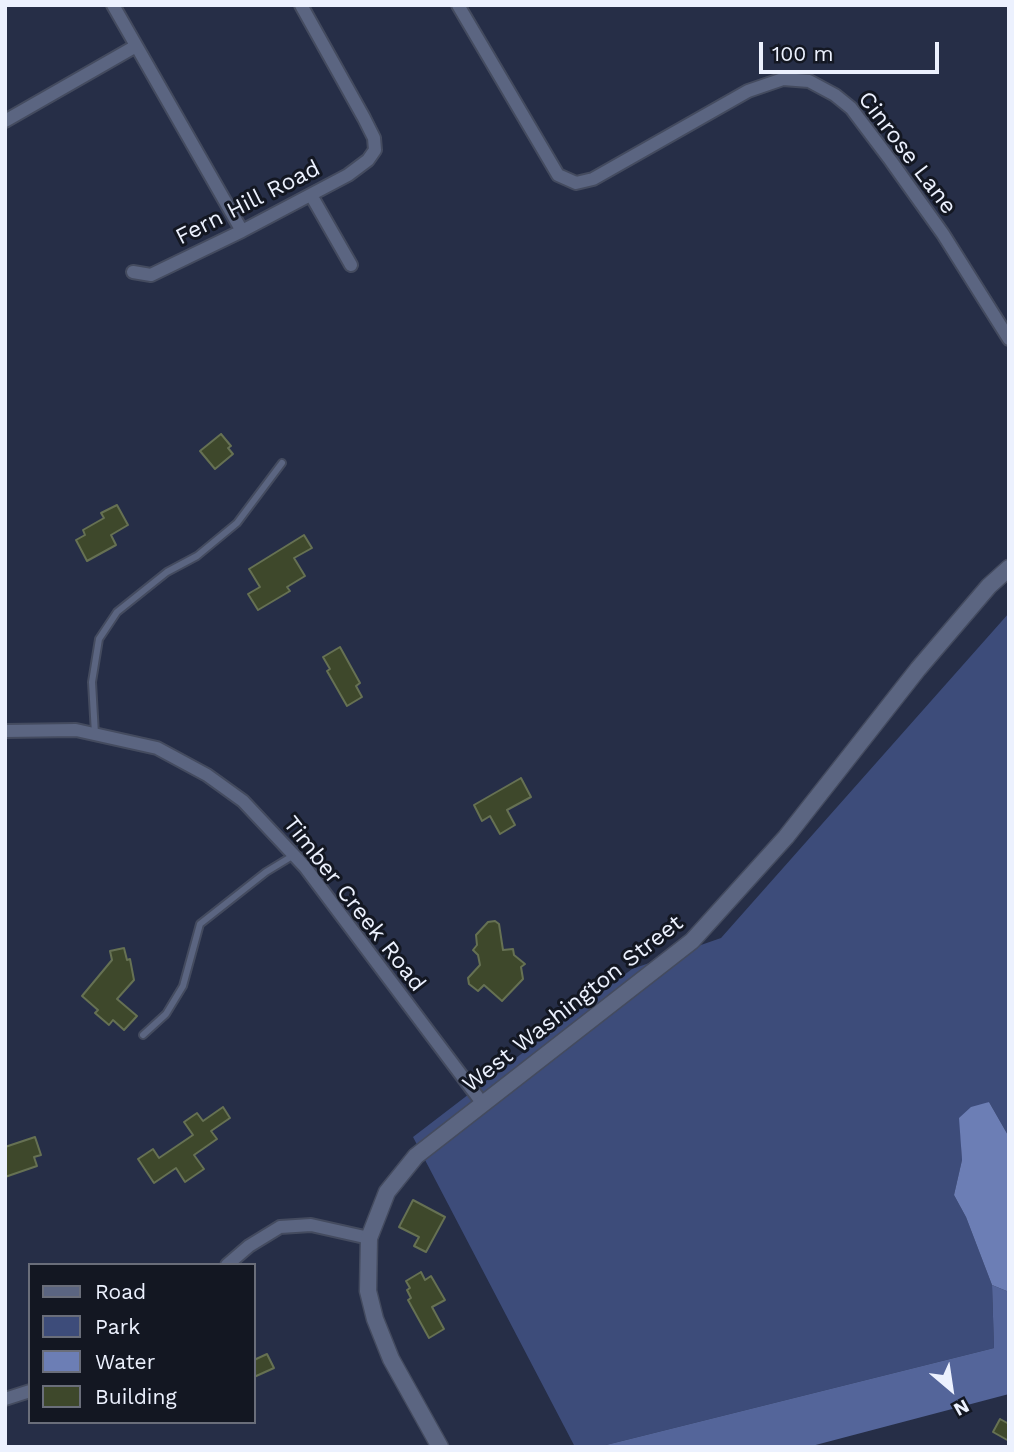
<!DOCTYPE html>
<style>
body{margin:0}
#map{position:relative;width:1014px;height:1452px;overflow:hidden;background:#262e47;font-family:"Work Sans",sans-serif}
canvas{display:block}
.frame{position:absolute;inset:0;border:7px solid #ecf1fe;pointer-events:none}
.legend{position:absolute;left:28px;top:1263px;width:228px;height:161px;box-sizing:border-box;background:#131722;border:2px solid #6a6e7a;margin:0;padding:9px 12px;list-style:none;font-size:21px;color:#ecf1fe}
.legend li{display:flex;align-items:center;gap:14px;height:35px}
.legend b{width:35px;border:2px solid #6a6e7a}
.north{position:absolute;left:916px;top:1354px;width:70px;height:70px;-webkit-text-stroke:5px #131722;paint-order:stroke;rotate:151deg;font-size:19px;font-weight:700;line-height:28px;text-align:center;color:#ecf1fe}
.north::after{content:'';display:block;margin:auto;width:24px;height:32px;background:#ecf1fe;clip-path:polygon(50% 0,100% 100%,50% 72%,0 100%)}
.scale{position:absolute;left:759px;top:42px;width:180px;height:32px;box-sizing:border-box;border:4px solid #ecf1fe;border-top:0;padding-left:9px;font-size:21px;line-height:24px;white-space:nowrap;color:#ecf1fe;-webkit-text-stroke:5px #131722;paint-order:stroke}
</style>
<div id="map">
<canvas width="1014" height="1452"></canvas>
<div class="frame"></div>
<ul class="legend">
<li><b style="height:9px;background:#5b6581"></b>Road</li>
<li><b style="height:19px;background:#3d4c7a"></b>Park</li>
<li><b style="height:19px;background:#6c7eb5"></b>Water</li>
<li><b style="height:19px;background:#3e482b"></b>Building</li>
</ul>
<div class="north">N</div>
<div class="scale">100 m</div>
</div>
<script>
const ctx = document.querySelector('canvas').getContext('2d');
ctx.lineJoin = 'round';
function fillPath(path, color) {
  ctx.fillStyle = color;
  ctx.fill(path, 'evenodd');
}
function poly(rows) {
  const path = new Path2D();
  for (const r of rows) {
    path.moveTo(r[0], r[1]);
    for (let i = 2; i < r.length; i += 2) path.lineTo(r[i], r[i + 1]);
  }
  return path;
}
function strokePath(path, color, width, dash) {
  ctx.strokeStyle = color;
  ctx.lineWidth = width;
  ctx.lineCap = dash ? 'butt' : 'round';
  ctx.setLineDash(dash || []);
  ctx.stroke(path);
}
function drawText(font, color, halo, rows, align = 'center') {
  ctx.font = font + ' "Work Sans",sans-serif';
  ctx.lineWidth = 6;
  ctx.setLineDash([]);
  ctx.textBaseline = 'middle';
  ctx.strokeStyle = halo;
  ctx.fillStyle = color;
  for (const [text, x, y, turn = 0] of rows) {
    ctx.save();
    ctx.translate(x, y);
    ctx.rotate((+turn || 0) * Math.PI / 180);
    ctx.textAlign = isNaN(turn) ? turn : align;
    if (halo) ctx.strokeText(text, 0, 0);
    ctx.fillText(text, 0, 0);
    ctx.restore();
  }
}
fillPath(poly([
 [1009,613,1009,1137,989,1102,960,1118,962,1160,954,1195,966,1217,992,1285,994,1348,598,1447,575,1447,413,1137,632,969,721,938]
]), '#3d4c7a');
fillPath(poly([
 [992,1285,1009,1292,1009,1394,808,1447,598,1447,994,1348]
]), '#54659a');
fillPath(poly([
 [989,1102,1009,1137,1009,1292,992,1285,966,1217,954,1195,962,1160,959,1118,971,1107]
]), '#6c7eb5');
const building = poly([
 [221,434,231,446,228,448,233,454,215,469,200,451,221,434],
 [117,505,128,525,111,535,116,545,87,561,76,540,85,535,83,530,104,518,101,513,117,505],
 [304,535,312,548,294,558,305,576,287,587,290,591,258,610,248,594,260,587,249,569,304,535],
 [340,647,360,683,356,686,362,697,347,706,327,671,330,669,323,657,340,647],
 [521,778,531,797,507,810,515,825,500,834,490,816,482,821,474,805,521,778],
 [495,921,499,924,503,950,513,949,514,955,525,964,521,967,523,979,502,1001,484,985,478,991,469,984,468,978,480,965,478,955,473,950,477,945,476,935,488,922,495,921],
 [124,948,127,960,130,959,134,980,117,999,137,1016,124,1030,113,1020,109,1025,95,1013,98,1010,82,996,112,960,110,951,124,948],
 [223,1107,230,1118,211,1131,217,1139,194,1155,204,1169,185,1182,176,1168,154,1183,138,1159,153,1149,159,1158,193,1135,184,1122,197,1113,203,1121,223,1107],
 [35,1137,41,1155,34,1157,37,1166,5,1177,5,1147,35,1137],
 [413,1200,445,1217,426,1252,414,1246,419,1237,399,1227,413,1200],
 [421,1272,425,1280,431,1276,445,1300,432,1307,444,1329,429,1338,408,1300,411,1298,407,1290,410,1288,406,1281,421,1272],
 [267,1354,274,1368,254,1377,254,1360,267,1354],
 [1000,1419,1009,1424,1009,1441,993,1432,1000,1419]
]);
fillPath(building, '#3e482b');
strokePath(building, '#667153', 2);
const service = poly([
 [95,734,92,682,99,639,117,612,167,572,197,556,237,523,282,463],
 [143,1035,166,1014,183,986,200,924,266,872,294,855]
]);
const minor = poly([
 [113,5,242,231],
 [458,5,558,175,576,183,593,179,748,91,783,79,809,81,835,95,851,108,891,161,943,234,1009,339],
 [5,121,136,46],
 [311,195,351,265],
 [133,272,151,275,242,231,348,175,368,160,375,150,374,138,364,118,301,5],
 [5,731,76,730,157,748,207,775,243,801,305,867,483,1104],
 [227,1265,249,1246,280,1227,311,1225,369,1238],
 [5,1399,30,1391]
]);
const tertiary = poly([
 [440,1447,391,1359,375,1319,368,1291,369,1238,387,1192,416,1156,692,941,786,837,918,669,989,586,1009,568]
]);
strokePath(service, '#444b5f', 10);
strokePath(minor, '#444b5f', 16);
strokePath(tertiary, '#444b5f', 19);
strokePath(service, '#5b6581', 6);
strokePath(minor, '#5b6581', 12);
strokePath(tertiary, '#5b6581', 16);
drawText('23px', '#ecf1fe', '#131722', [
 ["Cinrose Lane",907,153,53],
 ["Fern Hill Road",248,203,-27],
 ["Timber Creek Road",354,904,52],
 ["West Washington Street",573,1004,-38]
]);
</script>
